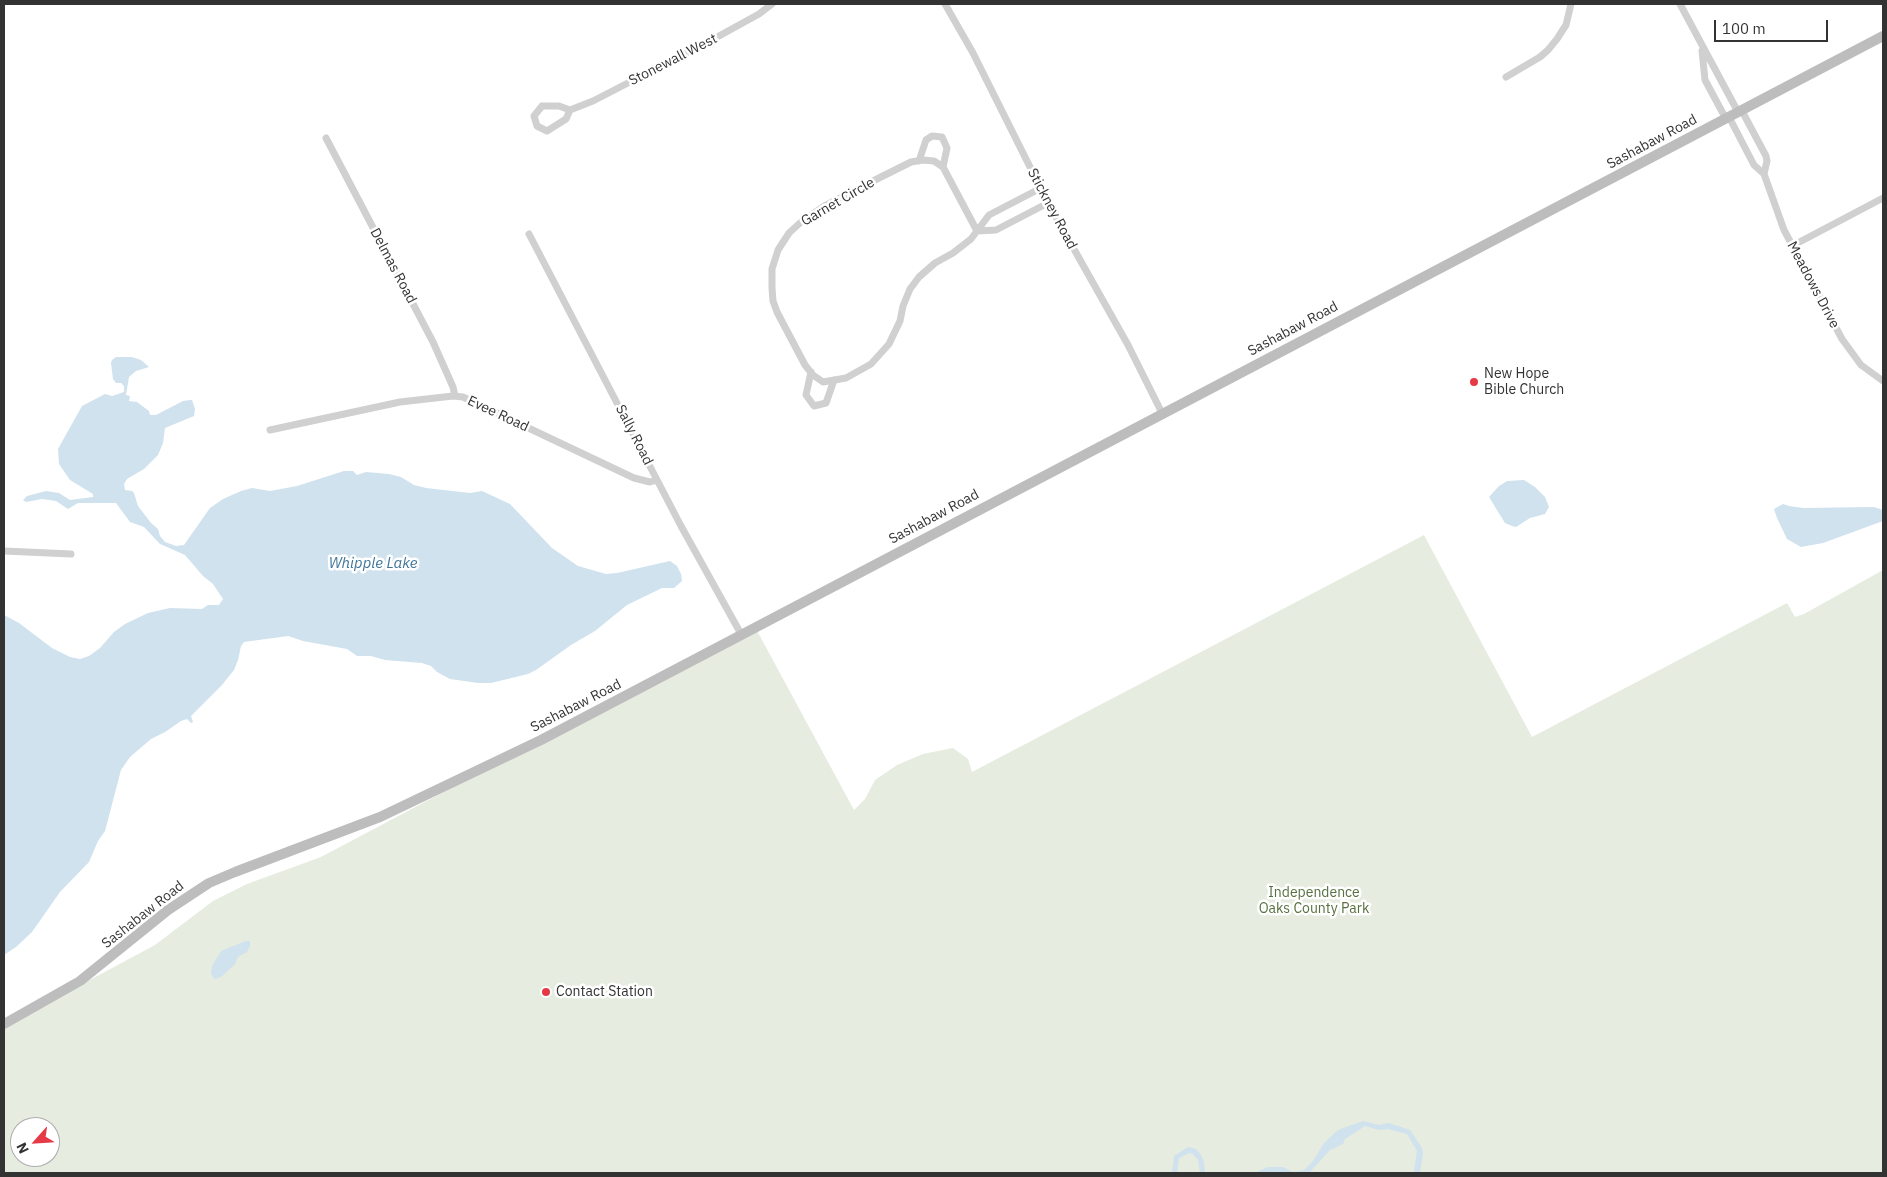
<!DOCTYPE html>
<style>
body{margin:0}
#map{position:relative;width:1887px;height:1177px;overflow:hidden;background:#fff;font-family:"IBM Plex Sans",sans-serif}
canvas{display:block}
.frame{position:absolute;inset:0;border:5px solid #333;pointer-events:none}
.north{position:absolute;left:10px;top:1117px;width:50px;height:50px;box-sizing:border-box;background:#fff;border:1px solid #adadad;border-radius:50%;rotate:244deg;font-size:14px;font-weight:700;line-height:20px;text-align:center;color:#333}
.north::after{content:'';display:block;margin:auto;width:18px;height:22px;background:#e63946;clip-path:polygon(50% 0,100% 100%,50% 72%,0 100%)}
.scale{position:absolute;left:1714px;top:20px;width:114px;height:22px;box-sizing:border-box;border:2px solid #333;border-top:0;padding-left:6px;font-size:15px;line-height:18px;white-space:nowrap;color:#333;-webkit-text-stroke:4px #fff;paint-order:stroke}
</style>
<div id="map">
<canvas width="1887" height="1177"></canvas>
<div class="frame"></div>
<div class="north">N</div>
<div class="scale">100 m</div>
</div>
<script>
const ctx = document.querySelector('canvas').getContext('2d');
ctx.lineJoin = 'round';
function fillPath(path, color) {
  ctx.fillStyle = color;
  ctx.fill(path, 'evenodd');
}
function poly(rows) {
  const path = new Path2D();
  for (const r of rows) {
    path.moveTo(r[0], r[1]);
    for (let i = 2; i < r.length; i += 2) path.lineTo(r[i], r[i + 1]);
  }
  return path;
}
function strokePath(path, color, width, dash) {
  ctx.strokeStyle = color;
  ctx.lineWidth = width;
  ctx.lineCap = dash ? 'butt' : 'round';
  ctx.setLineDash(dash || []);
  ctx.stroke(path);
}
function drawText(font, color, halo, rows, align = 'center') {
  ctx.font = font + ' "IBM Plex Sans",sans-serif';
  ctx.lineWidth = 5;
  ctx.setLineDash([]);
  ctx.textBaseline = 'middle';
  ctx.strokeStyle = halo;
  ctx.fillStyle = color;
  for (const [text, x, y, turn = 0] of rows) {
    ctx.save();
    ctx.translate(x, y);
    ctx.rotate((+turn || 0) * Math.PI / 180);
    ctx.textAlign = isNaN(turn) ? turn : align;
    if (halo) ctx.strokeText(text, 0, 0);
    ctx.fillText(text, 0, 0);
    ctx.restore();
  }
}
fillPath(poly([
 [1424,535,1532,737,1787,603,1795,617,1804,614,1883,570,1883,1173,4,1173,4,1026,155,945,213,901,247,884,321,857,755,627,854,810,865,799,875,780,897,765,923,754,953,748,968,759,972,772],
 [20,1127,50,1127,50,1157,20,1157]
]), '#e6ecdf');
fillPath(poly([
 [116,357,132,357,141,360,149,367,136,371,129,377,126,395,130,396,129,401,137,402,149,411,150,415,156,415,183,401,190,400,192,400,195,409,194,416,165,428,163,443,158,455,144,469,127,479,124,484,125,490,132,491,134,493,138,506,151,523,158,529,160,536,165,542,176,546,184,545,210,508,223,499,241,491,252,488,270,491,297,486,344,471,353,471,357,475,366,472,389,474,401,477,414,485,426,488,470,493,482,491,510,504,552,548,578,566,606,574,617,573,670,561,677,566,681,574,682,581,674,588,662,588,627,605,595,631,571,645,536,670,528,674,491,683,478,683,450,679,437,672,431,666,422,663,385,660,371,656,357,656,347,649,303,641,288,636,244,642,241,646,238,660,234,670,222,685,191,716,193,722,191,723,187,719,181,721,165,732,151,739,130,757,121,770,105,831,98,841,89,862,60,892,32,932,16,947,4,955,4,615,19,623,52,648,70,657,80,659,89,656,100,648,114,632,125,624,148,613,170,608,202,609,208,605,219,605,223,599,213,584,203,576,185,555,160,544,144,527,130,522,116,503,78,503,68,509,56,501,42,499,26,502,23,500,27,496,46,491,59,493,70,500,93,497,93,494,70,480,59,464,58,449,82,406,105,394,112,396,124,392,124,386,121,383,116,383,113,379,111,363,112,360],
 [1524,480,1535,487,1545,497,1549,507,1545,514,1530,518,1516,527,1512,526,1505,523,1489,497,1499,486,1507,481],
 [1783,504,1789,506,1803,508,1874,507,1883,510,1883,521,1823,543,1801,547,1787,539,1777,518,1774,509],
 [246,941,250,941,250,946,247,952,238,957,235,964,221,977,214,979,211,973,212,966,221,951],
 [1363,1121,1379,1125,1389,1123,1410,1130,1422,1148,1423,1154,1420,1173,1415,1173,1414,1171,1417,1151,1407,1134,1388,1129,1379,1130,1365,1126,1345,1139,1343,1144,1330,1150,1309,1173,1254,1173,1268,1167,1283,1167,1293,1172,1304,1170,1313,1161,1324,1143,1338,1130],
 [1188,1147,1196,1149,1201,1155,1204,1162,1205,1173,1200,1173,1198,1160,1193,1154,1189,1153,1179,1158,1177,1173,1172,1173,1174,1156]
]), '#cfe2ee');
strokePath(poly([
 [945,4,973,53,1048,203,1128,345,1162,413],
 [1680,4,1738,112],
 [1702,51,1705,80,1726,119],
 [1506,77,1540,57,1548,50,1557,39,1566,25,1571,4],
 [542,106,559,106,570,110,566,119,547,131,537,126,534,116,542,106],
 [570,110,593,101,719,36,759,14,772,4],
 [1742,111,1766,156,1767,161,1764,174],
 [1729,117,1754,165,1764,174,1784,230,1842,339,1861,365,1883,381],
 [326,138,433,342,453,387,455,396],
 [919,161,926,140,932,136,942,137,947,148,943,167],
 [977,231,943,167,934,161,923,160,911,162,879,178,826,205,801,222,789,233,778,250,772,269,772,288,773,301,777,312,805,365,813,375,823,382,846,378,871,364,889,344,900,321,903,306,910,289,919,277,935,263,953,253,971,239,989,215,1041,188],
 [977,231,996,230,1048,203],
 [529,234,681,526,741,634],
 [1792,246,1883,198],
 [811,372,806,395,814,406,826,403,834,380],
 [270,430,400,402,453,396,463,397,634,478,650,482,657,480],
 [4,551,71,554]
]), '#d0d0d0', 7);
strokePath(poly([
 [4,1024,80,981,168,910,209,883,235,872,380,817,541,740,1883,36]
]), '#bdbdbd', 10);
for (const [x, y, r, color] of [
 [1474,382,5,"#e63946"],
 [546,992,5,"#e63946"]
]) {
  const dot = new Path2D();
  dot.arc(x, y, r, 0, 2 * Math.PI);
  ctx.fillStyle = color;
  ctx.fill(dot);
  strokePath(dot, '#fff', 2);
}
drawText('14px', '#333', '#fff', [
 ["Stonewall West",673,60,-27],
 ["Sashabaw Road",1652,142,-28],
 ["Garnet Circle",838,202,-30],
 ["Stickney Road",1052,209,62],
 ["Delmas Road",393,266,62],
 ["Meadows Drive",1813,285,62],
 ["Sashabaw Road",1293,329,-28],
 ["Evee Road",498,414,25],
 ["Sally Road",634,435,63],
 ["Sashabaw Road",934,517,-28],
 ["Sashabaw Road",576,706,-27],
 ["Sashabaw Road",143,915,-38]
]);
drawText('14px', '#333', '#fff', [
 ["New Hope",1484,374],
 ["Bible Church",1484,390],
 ["Contact Station",556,992]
], 'left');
drawText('14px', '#56703f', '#fff', [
 ["Independence",1314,893],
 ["Oaks County Park",1314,909]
]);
drawText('italic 15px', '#3f7597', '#fff', [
 ["Whipple Lake",373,564]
]);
</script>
